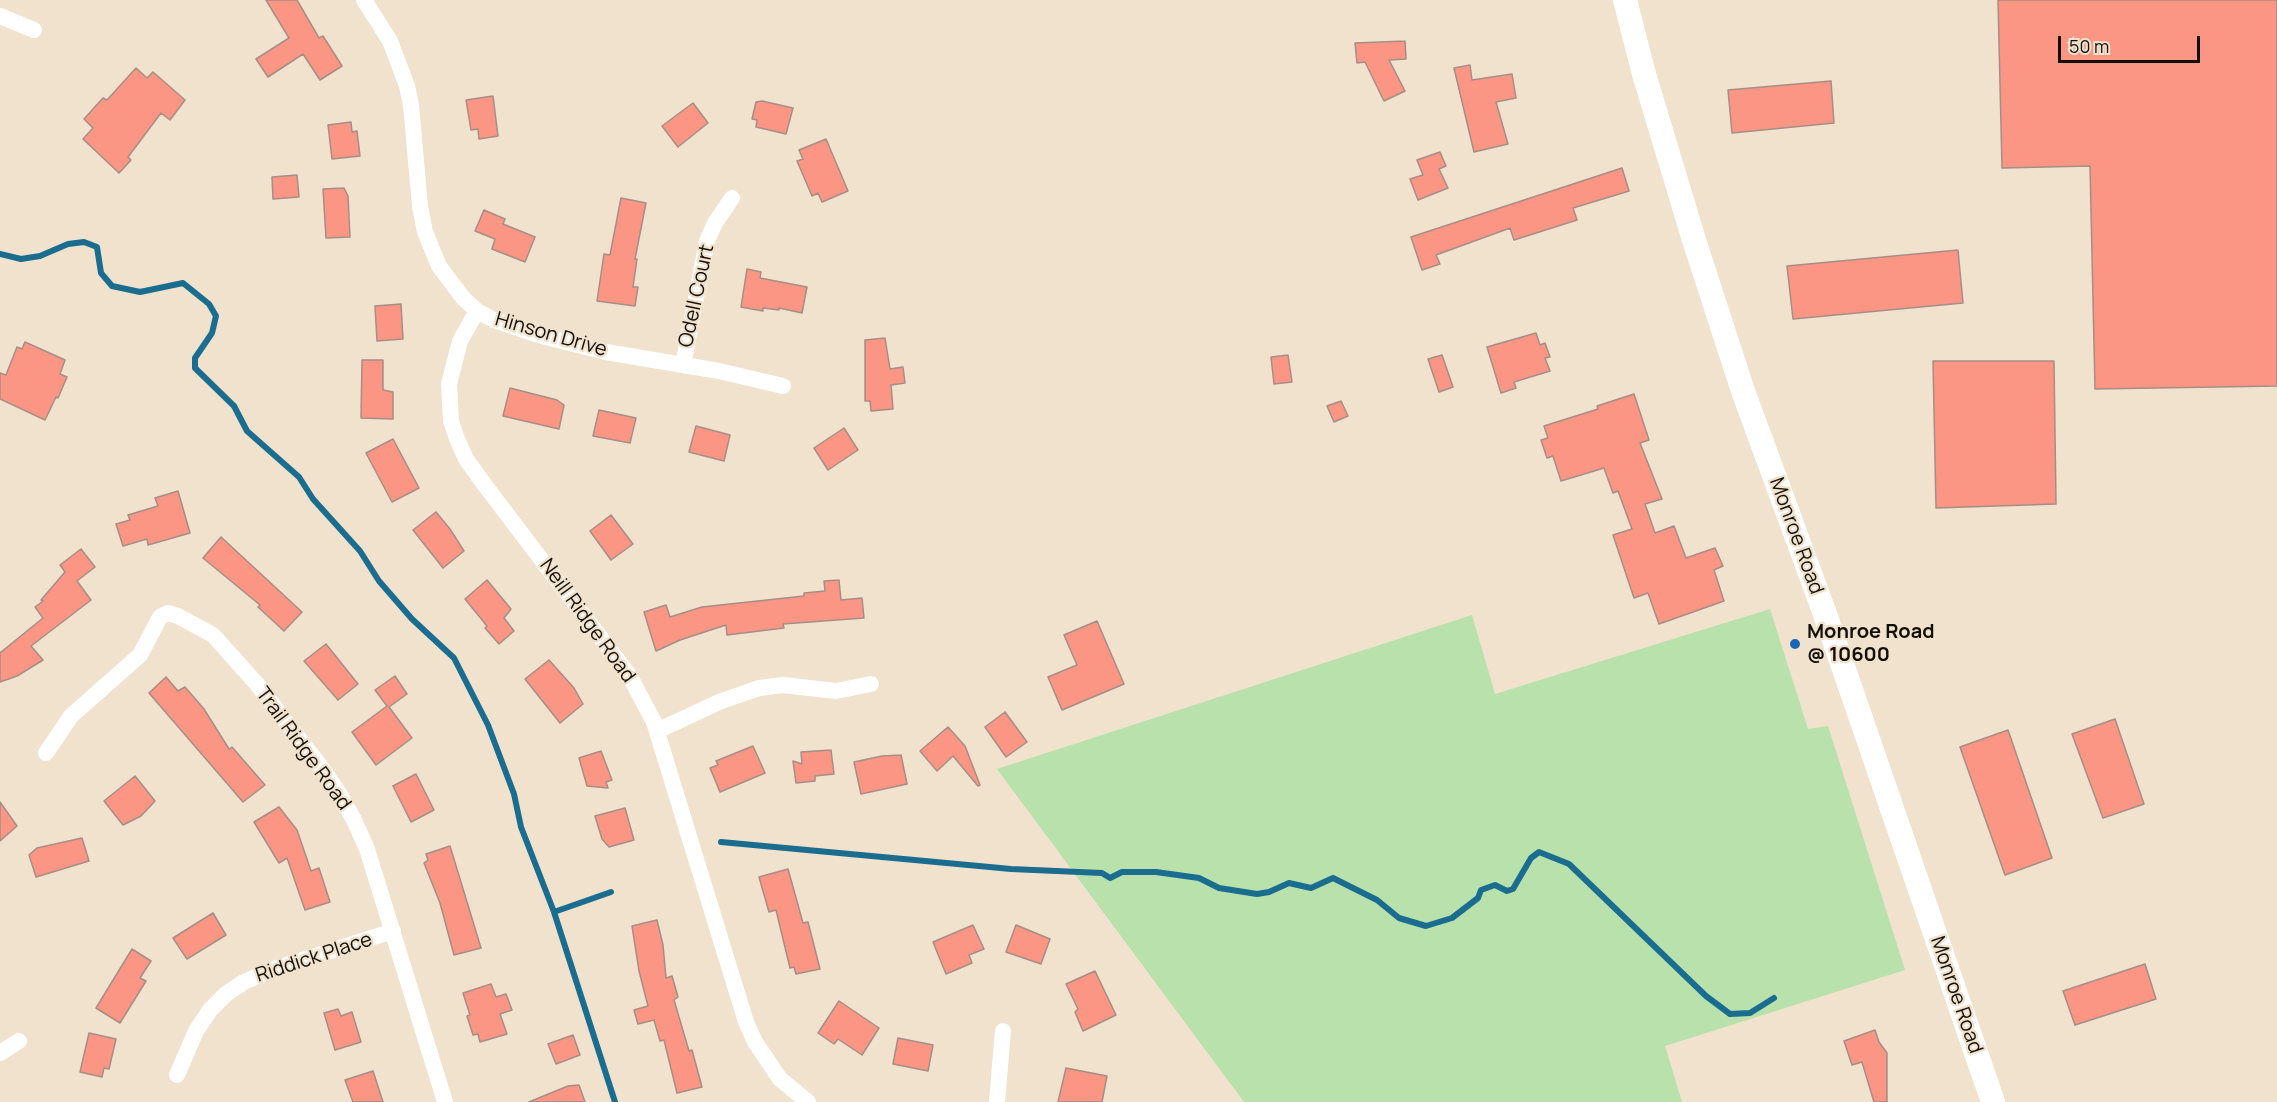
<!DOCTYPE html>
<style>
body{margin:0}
#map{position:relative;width:2277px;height:1102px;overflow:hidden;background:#f0e2cc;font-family:Manrope,sans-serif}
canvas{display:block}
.scale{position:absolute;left:2058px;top:36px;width:142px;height:27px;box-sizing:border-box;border:3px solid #130f07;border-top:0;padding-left:8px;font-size:18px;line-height:21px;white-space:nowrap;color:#130f07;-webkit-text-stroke:4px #f0e2cc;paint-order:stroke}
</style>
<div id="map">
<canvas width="2277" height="1102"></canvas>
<div class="scale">50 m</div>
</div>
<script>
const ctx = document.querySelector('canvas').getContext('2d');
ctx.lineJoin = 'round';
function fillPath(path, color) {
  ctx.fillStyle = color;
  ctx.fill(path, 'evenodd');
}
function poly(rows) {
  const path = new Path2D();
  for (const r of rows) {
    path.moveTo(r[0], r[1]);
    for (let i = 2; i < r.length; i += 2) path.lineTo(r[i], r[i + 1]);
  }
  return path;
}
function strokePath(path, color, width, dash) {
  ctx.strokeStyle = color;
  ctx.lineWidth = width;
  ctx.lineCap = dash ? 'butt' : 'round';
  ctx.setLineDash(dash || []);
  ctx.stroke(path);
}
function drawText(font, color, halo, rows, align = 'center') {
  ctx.font = font + ' Manrope,sans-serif';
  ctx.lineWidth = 4.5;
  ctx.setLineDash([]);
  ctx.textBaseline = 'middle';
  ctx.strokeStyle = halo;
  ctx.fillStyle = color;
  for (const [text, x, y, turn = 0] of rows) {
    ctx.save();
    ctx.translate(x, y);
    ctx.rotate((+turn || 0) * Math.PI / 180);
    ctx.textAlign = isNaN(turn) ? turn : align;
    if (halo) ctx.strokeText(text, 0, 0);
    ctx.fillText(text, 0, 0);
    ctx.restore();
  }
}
fillPath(poly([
 [1770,609,1808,729,1828,726,1905,970,1665,1046,1682,1102,1244,1102,997,769,1472,615,1495,694]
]), '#b8e1ac');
strokePath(poly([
 [0,254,21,259,40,256,68,244,84,242,97,247,101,273,112,286,140,292,183,283,209,304,216,316,212,333,195,358,195,368,234,406,247,431,299,477,313,499,360,551,379,581,412,619,454,658,488,725,514,794,521,827,554,912,615,1102],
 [721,842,1011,869,1102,873,1110,878,1122,872,1156,872,1199,878,1219,888,1257,894,1269,892,1289,883,1311,888,1333,878,1377,900,1399,918,1426,926,1452,918,1478,898,1481,890,1495,885,1507,891,1513,889,1531,858,1539,852,1569,864,1706,996,1730,1014,1750,1013,1774,998],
 [554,912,611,892]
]), '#1b6d90', 6);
const building = poly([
 [266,0,297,0,319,38,323,36,342,66,320,80,303,54,268,77,256,59,289,38,266,0],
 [1998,0,2277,0,2277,386,2095,389,2090,166,2002,168,1998,0],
 [1405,41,1406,59,1389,60,1405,91,1384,101,1365,62,1357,63,1355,43,1405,41],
 [1470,65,1472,80,1512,74,1516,98,1496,102,1508,144,1474,152,1454,68,1470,65],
 [136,68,147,78,153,72,185,100,170,120,161,113,128,157,131,160,119,173,83,139,93,128,84,119,103,98,107,100,136,68],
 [1831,81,1834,123,1732,133,1728,90,1831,81],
 [493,96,498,136,479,139,478,129,471,130,466,100,493,96],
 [762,101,793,108,786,134,756,127,757,120,752,119,756,102,762,101],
 [693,103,708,123,678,147,662,126,693,103],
 [351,122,352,132,357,131,360,156,332,159,328,125,351,122],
 [826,139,848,191,822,202,818,193,812,196,797,161,803,159,799,150,826,139],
 [1440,152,1446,166,1439,169,1448,188,1418,200,1410,179,1423,175,1417,160,1440,152],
 [1622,168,1629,191,1573,208,1577,220,1514,240,1510,228,1436,255,1440,264,1422,270,1411,237,1622,168],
 [297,175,299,197,273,199,272,177,297,175],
 [344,188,348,196,350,237,326,238,323,189,344,188],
 [621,198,646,203,635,259,637,259,633,287,638,287,635,306,597,301,604,254,610,255,621,198],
 [484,210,505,219,503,224,535,237,525,262,492,249,495,239,475,231,484,210],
 [1958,250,1963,303,1793,319,1787,266,1958,250],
 [747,269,761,272,760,278,807,287,802,313,779,308,779,310,763,308,763,311,741,307,747,269],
 [401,304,403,339,377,341,375,306,401,304],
 [1536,333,1540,345,1545,343,1550,357,1545,358,1550,371,1514,382,1516,388,1501,393,1487,347,1536,333],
 [885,338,890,369,903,367,905,383,891,385,893,409,871,411,870,401,865,401,865,340,885,338],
 [25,342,65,360,60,374,67,377,58,398,56,397,45,420,0,399,0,373,6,375,17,347,22,349,25,342],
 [1288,355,1292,382,1274,384,1271,357,1288,355],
 [1442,355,1453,387,1439,392,1428,359,1442,355],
 [362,360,383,360,383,390,393,392,393,419,361,418,362,360],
 [1933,361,2054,361,2056,504,1936,508,1933,361],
 [510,388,557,400,564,405,559,429,503,416,510,388],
 [1634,394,1649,440,1640,443,1662,499,1645,504,1655,533,1674,526,1686,558,1715,548,1723,566,1714,570,1724,601,1659,624,1648,593,1634,598,1613,535,1632,529,1618,491,1613,493,1604,468,1561,481,1553,456,1547,458,1541,440,1548,438,1544,426,1598,409,1597,406,1634,394],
 [1341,401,1348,416,1334,422,1327,406,1341,401],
 [599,410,636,418,630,443,593,436,599,410],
 [696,426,730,435,724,461,689,452,696,426],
 [844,428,858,450,828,470,814,448,844,428],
 [393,439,419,488,392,502,366,453,393,439],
 [178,491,190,533,148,545,147,539,123,546,116,524,130,520,128,515,158,506,155,498,178,491],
 [436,512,450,529,464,551,443,568,413,530,436,512],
 [611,515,633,544,611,560,590,531,611,515],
 [221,537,302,612,284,631,258,607,260,605,203,558,221,537],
 [81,549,95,567,77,581,91,600,31,646,43,660,17,676,0,682,0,653,43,618,35,607,43,601,41,600,65,572,60,565,81,549],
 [487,580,511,609,504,618,514,631,499,644,485,628,487,626,465,599,487,580],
 [839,580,841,600,862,598,864,618,783,624,784,628,727,635,726,625,680,640,656,651,644,612,666,605,670,617,702,607,804,596,804,593,825,591,824,581,839,580],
 [1097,621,1124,684,1062,710,1048,677,1077,665,1064,635,1097,621],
 [326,644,358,684,338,700,304,661,326,644],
 [549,660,574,688,583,704,560,723,525,679,549,660],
 [395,676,407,694,389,707,412,738,376,765,352,732,387,706,375,690,395,676],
 [166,677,178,691,185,687,204,709,229,749,232,747,265,785,243,802,149,693,166,677],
 [1005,712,1027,742,1006,757,985,727,1005,712],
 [2115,719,2144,804,2103,818,2072,734,2115,719],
 [948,727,965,746,980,785,978,786,953,756,937,771,920,751,948,727],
 [2008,730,2052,858,2005,875,1960,747,2008,730],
 [753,746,765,773,720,792,710,768,718,765,716,761,753,746],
 [831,750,834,774,815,776,815,781,796,783,793,761,802,764,801,752,831,750],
 [601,751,612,780,606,782,608,788,587,786,579,758,601,751],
 [901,755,907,784,861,794,854,762,882,756,901,755],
 [416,774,434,810,411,822,393,786,416,774],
 [135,776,155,801,141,816,123,825,104,801,135,776],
 [0,802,17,826,0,841,0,802],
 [279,807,297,830,311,871,319,868,330,902,305,910,287,858,279,863,254,822,279,807],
 [625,808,634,840,609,847,602,839,595,816,625,808],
 [82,838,89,861,36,877,29,855,37,848,82,838],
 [450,846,481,948,454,955,440,903,424,863,428,860,426,854,450,846],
 [788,869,803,923,808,922,820,969,796,974,794,967,790,968,776,910,769,912,759,877,788,869],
 [213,913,226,935,187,959,173,938,213,913],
 [657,920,663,945,666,978,672,976,678,997,674,1000,689,1051,692,1050,702,1087,677,1093,664,1040,660,1041,654,1020,638,1024,634,1010,648,1006,639,971,632,926,657,920],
 [973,925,984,949,969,955,972,963,946,974,933,942,973,925],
 [1016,925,1050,939,1041,964,1006,952,1016,925],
 [132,949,151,961,140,978,146,981,120,1023,96,1008,132,949],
 [2145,964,2156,999,2075,1025,2063,991,2145,964],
 [1095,971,1116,1015,1083,1031,1075,1012,1078,1009,1066,984,1095,971],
 [491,984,496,997,506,994,512,1010,500,1014,507,1034,480,1042,478,1034,473,1035,467,1016,470,1015,463,993,491,984],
 [839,1001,879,1028,862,1055,838,1039,834,1044,818,1033,839,1001],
 [338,1009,341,1016,352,1012,361,1042,335,1050,324,1013,338,1009],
 [1875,1030,1879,1042,1887,1053,1887,1102,1874,1102,1862,1062,1852,1065,1844,1041,1875,1030],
 [89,1033,116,1039,109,1069,104,1068,102,1077,80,1072,89,1033],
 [573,1035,580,1055,556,1064,548,1044,573,1035],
 [898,1038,933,1045,928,1071,893,1064,898,1038],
 [1066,1068,1107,1076,1102,1102,1058,1102,1066,1068],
 [373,1071,383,1102,353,1102,345,1080,373,1071],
 [579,1085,585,1102,529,1102,568,1086,579,1085]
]);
fillPath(building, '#fb9684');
strokePath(building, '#a78d87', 1.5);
strokePath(poly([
 [364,0,390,41,407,86,411,105,420,206,425,232,439,266,463,298,477,311,494,320,538,335,606,352,719,371,783,386],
 [0,16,34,30],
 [477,311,460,341,449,384,451,421,457,439,466,459,484,484,629,675,654,722,746,1022,755,1042,780,1079,808,1102],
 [683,365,707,241,715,223,732,198],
 [657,731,719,702,759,688,783,685,836,691,871,684],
 [46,753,71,716,140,655,160,617,168,613,178,616,213,635,256,683,321,767,339,793,354,820,367,849,445,1102],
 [0,1053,19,1041],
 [177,1075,196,1031,210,1010,226,994,244,982,274,969,393,931],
 [997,1102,1003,1031]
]), '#fff', 16);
strokePath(poly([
 [1625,0,1644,74,1694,240,1743,391,1825,614,1993,1102]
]), '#fff', 24);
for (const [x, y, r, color] of [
 [1795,644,6,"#1a66b5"]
]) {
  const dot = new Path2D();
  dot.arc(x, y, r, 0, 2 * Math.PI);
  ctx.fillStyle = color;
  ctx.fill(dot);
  strokePath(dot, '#f0e2cc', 2);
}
drawText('20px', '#130f07', '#f0e2cc', [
 ["Odell Court",697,296,-78],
 ["Hinson Drive",551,335,16],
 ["Monroe Road",1796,536,70],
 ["Neill Ridge Road",587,621,54],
 ["Trail Ridge Road",303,749,54],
 ["Riddick Place",314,958,-18],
 ["Monroe Road",1956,995,71]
]);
drawText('bold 20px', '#130f07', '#f0e2cc', [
 ["Monroe Road",1807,632],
 ["@ 10600",1807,655]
], 'left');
</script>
